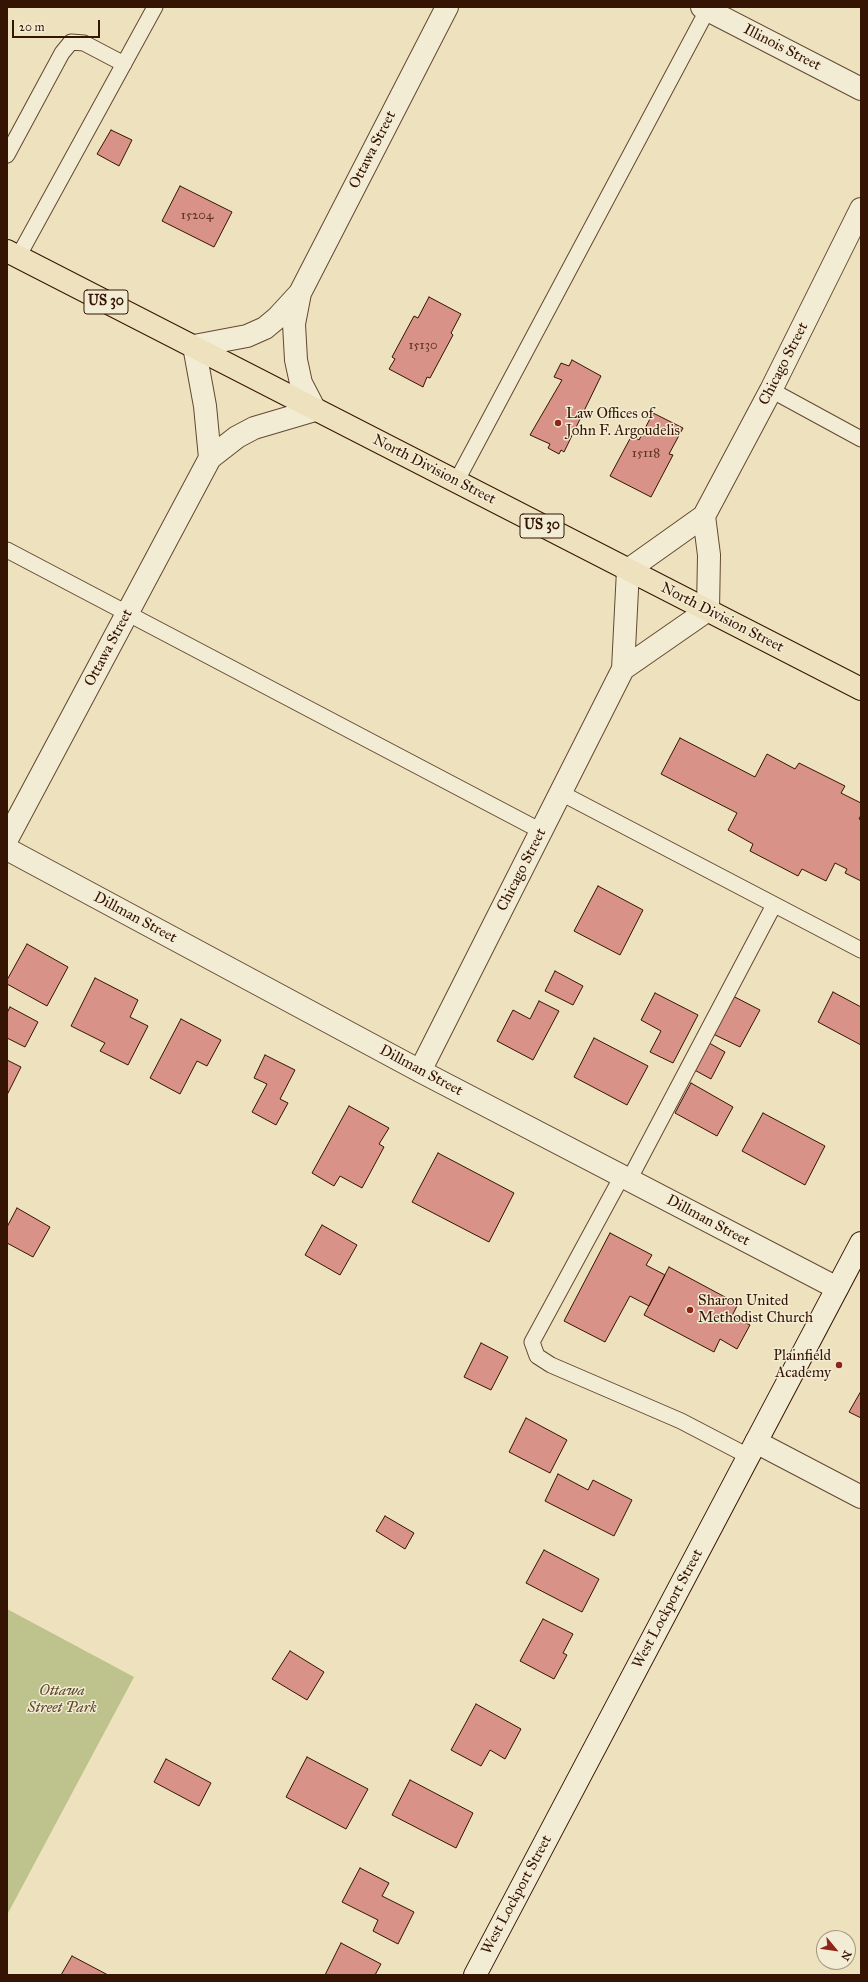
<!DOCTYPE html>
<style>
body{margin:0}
#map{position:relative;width:868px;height:1982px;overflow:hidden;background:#ede2bd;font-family:"IM FELL Great Primer",serif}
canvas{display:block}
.frame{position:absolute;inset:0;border:8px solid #351403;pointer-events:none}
.north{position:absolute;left:816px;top:1930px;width:40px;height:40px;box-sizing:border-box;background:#f3ecd4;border:1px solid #a79680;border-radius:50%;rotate:119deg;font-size:11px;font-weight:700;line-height:16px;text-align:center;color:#351403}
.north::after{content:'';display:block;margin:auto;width:14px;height:18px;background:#8f2418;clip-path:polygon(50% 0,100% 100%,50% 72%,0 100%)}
.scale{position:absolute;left:12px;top:20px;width:88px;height:18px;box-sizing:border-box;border:2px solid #351403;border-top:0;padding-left:5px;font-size:12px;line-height:14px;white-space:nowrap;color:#351403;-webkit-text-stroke:3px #f3ecd4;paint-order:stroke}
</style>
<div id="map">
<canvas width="868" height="1982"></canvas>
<div class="frame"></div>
<div class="north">N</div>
<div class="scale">20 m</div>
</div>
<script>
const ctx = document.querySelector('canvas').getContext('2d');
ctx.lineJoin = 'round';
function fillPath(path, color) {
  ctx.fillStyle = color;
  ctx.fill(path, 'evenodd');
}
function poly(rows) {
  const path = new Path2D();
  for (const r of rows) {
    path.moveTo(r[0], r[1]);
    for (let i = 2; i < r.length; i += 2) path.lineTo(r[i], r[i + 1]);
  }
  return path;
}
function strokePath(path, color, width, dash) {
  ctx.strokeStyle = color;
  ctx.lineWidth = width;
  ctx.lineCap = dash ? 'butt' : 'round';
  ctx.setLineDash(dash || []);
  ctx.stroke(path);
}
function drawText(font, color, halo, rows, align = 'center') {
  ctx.font = font + ' "IM FELL Great Primer",serif';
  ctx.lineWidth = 3;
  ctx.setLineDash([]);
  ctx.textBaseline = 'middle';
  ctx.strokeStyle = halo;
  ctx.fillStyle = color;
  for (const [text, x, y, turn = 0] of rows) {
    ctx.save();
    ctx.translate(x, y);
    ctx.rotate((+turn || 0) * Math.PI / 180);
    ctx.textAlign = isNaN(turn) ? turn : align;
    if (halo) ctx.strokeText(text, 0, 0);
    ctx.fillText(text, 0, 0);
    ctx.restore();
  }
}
fillPath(poly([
 [7,1609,134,1677,7,1915]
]), '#bec28d');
const building = poly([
 [111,130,132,140,119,166,97,154,111,130],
 [180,186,232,212,214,247,162,221,180,186],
 [429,297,461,314,451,333,453,335,430,378,427,377,423,387,389,369,395,359,392,357,414,316,418,318,429,297],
 [572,360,601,376,564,452,561,450,559,454,548,448,550,444,530,435,562,380,554,377,561,363,569,366,572,360],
 [653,413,683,428,669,454,673,455,651,497,610,476,632,435,639,440,653,413],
 [680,738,755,777,767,754,795,769,799,763,845,786,841,793,861,803,861,815,859,819,861,820,861,881,845,873,847,869,835,863,826,881,802,869,798,876,750,851,753,844,728,830,737,813,661,774,680,738],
 [598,886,643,910,620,955,574,931,598,886],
 [27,944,68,967,47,1006,7,984,7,980,27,944],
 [555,971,583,986,573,1005,545,991,555,971],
 [95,978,138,1000,130,1017,148,1026,128,1065,100,1051,105,1043,71,1026,95,978],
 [833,992,861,1007,861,1045,818,1022,833,992],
 [655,993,698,1015,673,1063,650,1052,661,1031,641,1020,655,993],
 [729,994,760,1010,740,1047,709,1032,729,994],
 [539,1001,559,1011,533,1060,497,1041,513,1010,530,1019,539,1001],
 [10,1007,38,1022,25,1047,7,1038,7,1013,10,1007],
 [181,1019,221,1040,207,1066,197,1061,180,1094,150,1078,181,1019],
 [594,1038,648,1066,627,1105,574,1077,594,1038],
 [704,1040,725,1052,711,1079,689,1067,704,1040],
 [265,1055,295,1070,280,1099,288,1103,276,1125,252,1112,267,1084,254,1078,265,1055],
 [7,1060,21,1067,7,1095,7,1060],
 [691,1083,733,1107,717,1136,675,1113,691,1083],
 [349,1106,389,1128,379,1144,384,1147,362,1188,340,1176,334,1186,312,1173,349,1106],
 [763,1113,825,1146,805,1185,742,1151,763,1113],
 [438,1153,514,1193,489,1242,412,1202,438,1153],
 [17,1208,50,1227,33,1257,7,1243,7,1227,17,1208],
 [322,1225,357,1245,340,1275,305,1255,322,1225],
 [610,1233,652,1255,646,1265,665,1275,649,1306,630,1296,605,1342,564,1321,610,1233],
 [669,1267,738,1304,732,1316,750,1325,737,1349,720,1339,714,1352,644,1315,669,1267],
 [481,1343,508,1357,491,1390,464,1377,481,1343],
 [861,1391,861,1418,849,1412,861,1391],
 [526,1418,567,1440,550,1473,509,1452,526,1418],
 [558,1474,588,1490,593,1480,632,1500,614,1536,545,1501,558,1474],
 [385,1516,414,1533,405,1549,376,1531,385,1516],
 [544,1550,599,1579,582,1612,526,1583,544,1550],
 [543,1619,573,1634,563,1653,567,1655,554,1679,520,1661,543,1619],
 [290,1651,324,1672,307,1700,272,1679,290,1651],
 [476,1704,521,1729,505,1759,490,1750,481,1766,451,1750,476,1704],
 [307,1757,368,1789,346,1829,286,1797,307,1757],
 [166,1759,211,1783,199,1806,154,1782,166,1759],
 [410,1780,473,1813,456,1848,392,1815,410,1780],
 [360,1868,389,1883,382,1896,414,1912,398,1944,373,1931,378,1920,342,1902,360,1868],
 [341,1943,381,1964,375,1975,325,1975,341,1943],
 [72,1956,108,1975,61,1975,72,1956]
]);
fillPath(building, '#d89288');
strokePath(building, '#351403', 1);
const lane = poly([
 [7,155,62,53,71,42,84,43,124,64],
 [18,257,155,7],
 [771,390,861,439],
 [456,482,709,7],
 [7,550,541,831],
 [561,793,861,950],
 [622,1176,532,1342,537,1356,551,1365,681,1421,748,1456],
 [629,1180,774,905]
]);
const street = poly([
 [702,7,861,89],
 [210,458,205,406,194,346,247,336,265,328,277,318,300,293,447,7],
 [623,669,708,610,709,555,704,516],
 [7,839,210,458,237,437,254,428,315,410,301,383,296,360,294,324,300,293],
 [7,849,420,1071,837,1288],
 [420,1071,623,669,628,570,704,516,771,390,861,209],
 [756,1442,861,1497]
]);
const secondary = poly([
 [475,1975,861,1243]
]);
const primary = poly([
 [7,251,861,689]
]);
strokePath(lane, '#634832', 17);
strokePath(street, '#634832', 24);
strokePath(secondary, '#351403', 24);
strokePath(primary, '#351403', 24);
strokePath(lane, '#f3ecd4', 15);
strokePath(street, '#f3ecd4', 22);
strokePath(secondary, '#f3ecd4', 22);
strokePath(primary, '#ede2bd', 22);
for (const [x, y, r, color] of [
 [558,423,4,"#8f2418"],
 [690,1310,4,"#8f2418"],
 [839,1365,4,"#8f2418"]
]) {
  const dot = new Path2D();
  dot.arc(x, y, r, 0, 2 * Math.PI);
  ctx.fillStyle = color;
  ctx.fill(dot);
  strokePath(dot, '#f3ecd4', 1.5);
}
drawText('13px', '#5e3424', null, [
 ["15204",197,216],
 ["15130",423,346],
 ["15118",646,454]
]);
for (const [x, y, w] of [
 [106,302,44],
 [542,526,44]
]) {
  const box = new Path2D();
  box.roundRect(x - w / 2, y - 12, w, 24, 3);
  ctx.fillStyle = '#f3ecd4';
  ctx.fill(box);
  strokePath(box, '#351403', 1);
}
drawText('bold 14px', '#351403', null, [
 ["US 30",106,302],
 ["US 30",542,526]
]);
drawText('15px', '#351403', '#f3ecd4', [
 ["Illinois Street",782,48,27],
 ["Ottawa Street",373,150,-63],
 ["Chicago Street",784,364,-63],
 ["North Division Street",434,470,27],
 ["North Division Street",722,618,27],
 ["Ottawa Street",109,648,-62],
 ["Chicago Street",522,870,-63],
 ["Dillman Street",135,918,28],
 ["Dillman Street",421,1071,28],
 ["Dillman Street",708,1221,28],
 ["West Lockport Street",668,1609,-62],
 ["West Lockport Street",517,1895,-62]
]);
drawText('15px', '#351403', '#f3ecd4', [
 ["Law Offices of",566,414],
 ["John F. Argoudelis",566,431],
 ["Sharon United",698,1301],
 ["Methodist Church",698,1318],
 ["Plainfield",831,1356,"right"],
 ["Academy",831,1373,"right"]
], 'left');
drawText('italic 15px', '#5e482c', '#f3ecd4', [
 ["Ottawa",62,1691],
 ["Street Park",62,1708]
]);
</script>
